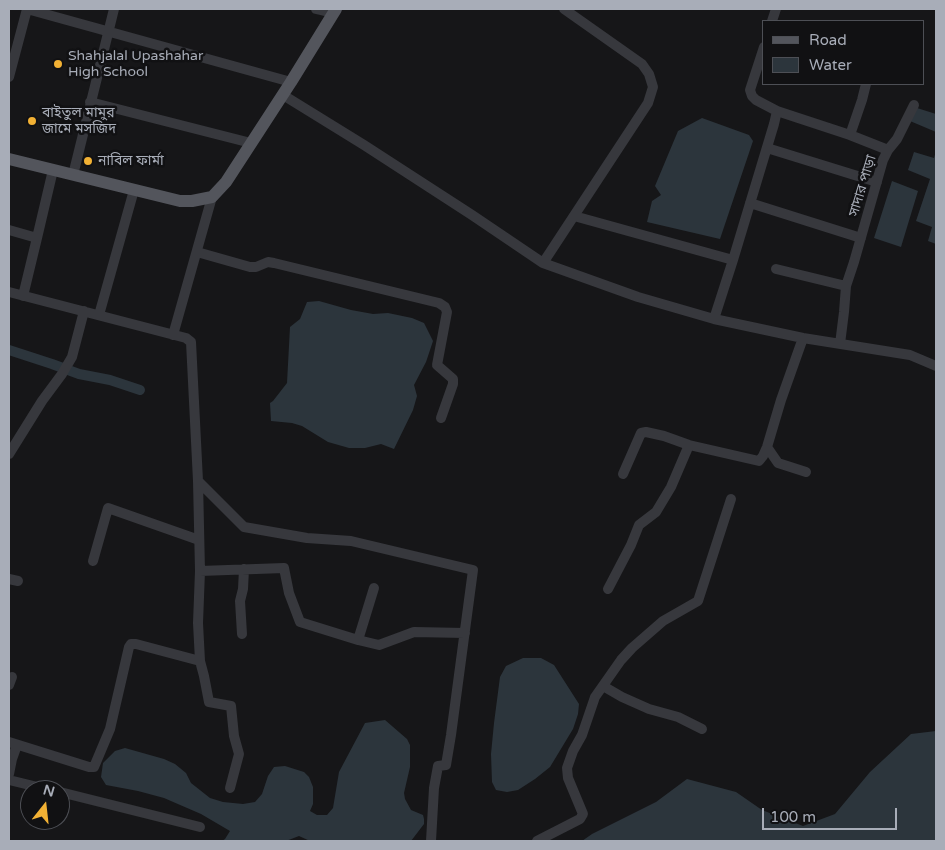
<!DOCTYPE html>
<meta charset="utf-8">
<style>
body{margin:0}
#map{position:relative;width:945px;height:850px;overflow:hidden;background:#161618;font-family:"Varela Round",sans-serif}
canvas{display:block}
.frame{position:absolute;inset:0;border:10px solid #a8adb8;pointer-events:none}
.legend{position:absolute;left:762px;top:20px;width:162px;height:65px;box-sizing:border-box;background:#111113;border:1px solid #4d4f55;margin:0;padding:6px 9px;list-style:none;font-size:15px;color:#a8adb8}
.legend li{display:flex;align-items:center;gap:10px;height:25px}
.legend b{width:25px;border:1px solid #4d4f55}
.north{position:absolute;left:20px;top:780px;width:50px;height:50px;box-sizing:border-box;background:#111113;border:1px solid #4d4f55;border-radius:50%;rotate:16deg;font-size:14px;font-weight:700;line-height:20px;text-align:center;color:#a8adb8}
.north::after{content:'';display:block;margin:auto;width:18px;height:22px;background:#f2b134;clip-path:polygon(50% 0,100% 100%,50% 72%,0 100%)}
.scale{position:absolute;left:762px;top:808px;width:135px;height:22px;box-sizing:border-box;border:2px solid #a8adb8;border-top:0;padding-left:6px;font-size:15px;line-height:18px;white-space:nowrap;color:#a8adb8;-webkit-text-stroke:4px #111113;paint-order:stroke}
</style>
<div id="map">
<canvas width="945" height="850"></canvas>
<div class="frame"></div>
<ul class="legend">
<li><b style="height:6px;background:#53555c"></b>Road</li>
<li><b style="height:14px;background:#2c353c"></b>Water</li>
</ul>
<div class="north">N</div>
<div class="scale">100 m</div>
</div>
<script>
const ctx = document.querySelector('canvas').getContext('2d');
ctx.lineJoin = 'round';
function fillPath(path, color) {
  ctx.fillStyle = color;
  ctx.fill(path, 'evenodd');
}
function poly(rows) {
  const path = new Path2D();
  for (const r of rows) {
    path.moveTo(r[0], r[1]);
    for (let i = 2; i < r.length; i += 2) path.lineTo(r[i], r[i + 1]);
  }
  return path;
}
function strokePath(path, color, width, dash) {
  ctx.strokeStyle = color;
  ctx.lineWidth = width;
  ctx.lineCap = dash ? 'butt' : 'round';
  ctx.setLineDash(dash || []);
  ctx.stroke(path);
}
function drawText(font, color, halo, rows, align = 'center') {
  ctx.font = font + ' "Varela Round","Noto Sans Bengali",sans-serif';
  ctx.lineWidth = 5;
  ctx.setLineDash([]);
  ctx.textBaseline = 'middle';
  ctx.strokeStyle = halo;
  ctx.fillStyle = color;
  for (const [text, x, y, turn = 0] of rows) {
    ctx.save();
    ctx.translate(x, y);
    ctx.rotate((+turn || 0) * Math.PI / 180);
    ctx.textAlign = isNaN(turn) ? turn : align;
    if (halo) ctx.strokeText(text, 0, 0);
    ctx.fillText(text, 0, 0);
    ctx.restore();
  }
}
fillPath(poly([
 [917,108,936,114,936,132,910,121],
 [702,118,749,135,753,141,720,239,647,222,652,201,661,195,655,186,678,131],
 [936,151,936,244,928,241,932,227,916,221,930,179,908,170,914,152,934,158],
 [892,181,918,191,901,247,874,238],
 [319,301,351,310,373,314,388,313,412,318,424,323,433,341,426,362,414,385,417,396,413,410,394,449,381,444,365,448,349,448,328,442,302,426,292,423,271,421,270,403,273,401,287,383,290,327,300,319,307,302],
 [523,658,541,658,554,665,579,704,578,714,573,729,550,767,535,779,518,790,507,792,496,790,492,782,491,754,494,723,500,677,506,666],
 [385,720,407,739,410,745,410,767,404,793,405,799,411,810,423,815,424,819,424,824,411,841,310,841,299,836,286,841,222,841,225,839,230,831,201,814,164,798,138,791,106,785,101,777,103,763,115,751,125,748,164,759,175,764,186,773,191,783,210,798,223,802,243,804,255,802,262,794,268,776,274,767,285,766,304,772,309,777,313,787,313,804,310,811,317,815,327,815,333,808,339,772,365,723],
 [936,731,936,841,582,841,592,834,656,802,687,779,736,792,762,810,803,826,835,814,870,772,911,734]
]), '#2c353c');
strokePath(poly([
 [9,350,52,364,79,374,110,380,140,390]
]), '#2c353c', 10);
strokePath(poly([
 [316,9,333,13],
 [772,21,776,9],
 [9,77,27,9,291,82],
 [283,95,364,145,472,215,543,263,638,297,714,319,803,338,910,355,936,366],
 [90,102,251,143],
 [777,111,850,135,888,150,883,160,854,262,846,286,844,312,840,344],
 [850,135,862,100,866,84],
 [767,148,877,182],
 [888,150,897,139,914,105],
 [73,175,114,9],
 [750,203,861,238],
 [574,216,733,260],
 [9,230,37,238,53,170],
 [197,252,250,267,256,267,268,262,274,263,439,303,445,307,447,312,437,365,453,379,453,384,441,418],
 [543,263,648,103,653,87,649,74,642,64,564,9],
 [776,269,846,286],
 [9,292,186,338,191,342,198,481,200,571,198,623,200,661,204,676,209,702,231,706,234,736,239,754,230,788],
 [23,296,37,238],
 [99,315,134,190],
 [714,319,733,260,774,124,777,111,756,100,752,96,750,90,764,47],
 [173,335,212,197],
 [767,447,778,463,806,472],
 [9,454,42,401,62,374,72,357,84,311],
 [623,474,641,433,646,432,664,436,689,445,759,461,763,456,767,447,781,400,803,338],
 [198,481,244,527,307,538,351,541,473,570,451,735,446,765,438,766,434,788,431,841],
 [93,561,108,508,199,540],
 [200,571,284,568,289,593,300,622,358,640,379,645,414,632,465,633],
 [9,579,18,581],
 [608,589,631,545,639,525,656,512,671,487,689,445],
 [242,634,240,601,243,589,244,569],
 [358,640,374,588],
 [9,685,12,677],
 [603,686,622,697,649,709,678,717,702,729],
 [9,742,89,767,94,767,110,729,129,647,131,644,136,644,200,661],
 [9,774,12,759,17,745],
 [9,780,50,790],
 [60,792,200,827],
 [537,841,580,819,583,814,568,778,567,768,573,751,582,735,595,697,621,660,632,648,663,621,698,601,731,499]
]), '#37383d', 10);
strokePath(poly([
 [9,159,180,201,192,201,212,197,226,182,291,82,336,9]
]), '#53555c', 12);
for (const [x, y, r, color] of [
 [58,64,5,"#f2b134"],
 [32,121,5,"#f2b134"],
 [88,161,5,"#f2b134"]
]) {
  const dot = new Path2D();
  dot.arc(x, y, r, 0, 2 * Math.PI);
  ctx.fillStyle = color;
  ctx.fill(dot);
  strokePath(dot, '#111113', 2);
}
drawText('14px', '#a8adb8', '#111113', [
 ["Shahjalal Upashahar",68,56],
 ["High School",68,72],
 ["বাইতুল মামুর",42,113],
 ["জামে মসজিদ",42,129],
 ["নাবিল ফার্মা",98,161]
], 'left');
drawText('14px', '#a8adb8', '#111113', [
 ["সাদার পাড়া",863,186,-73]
]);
</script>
